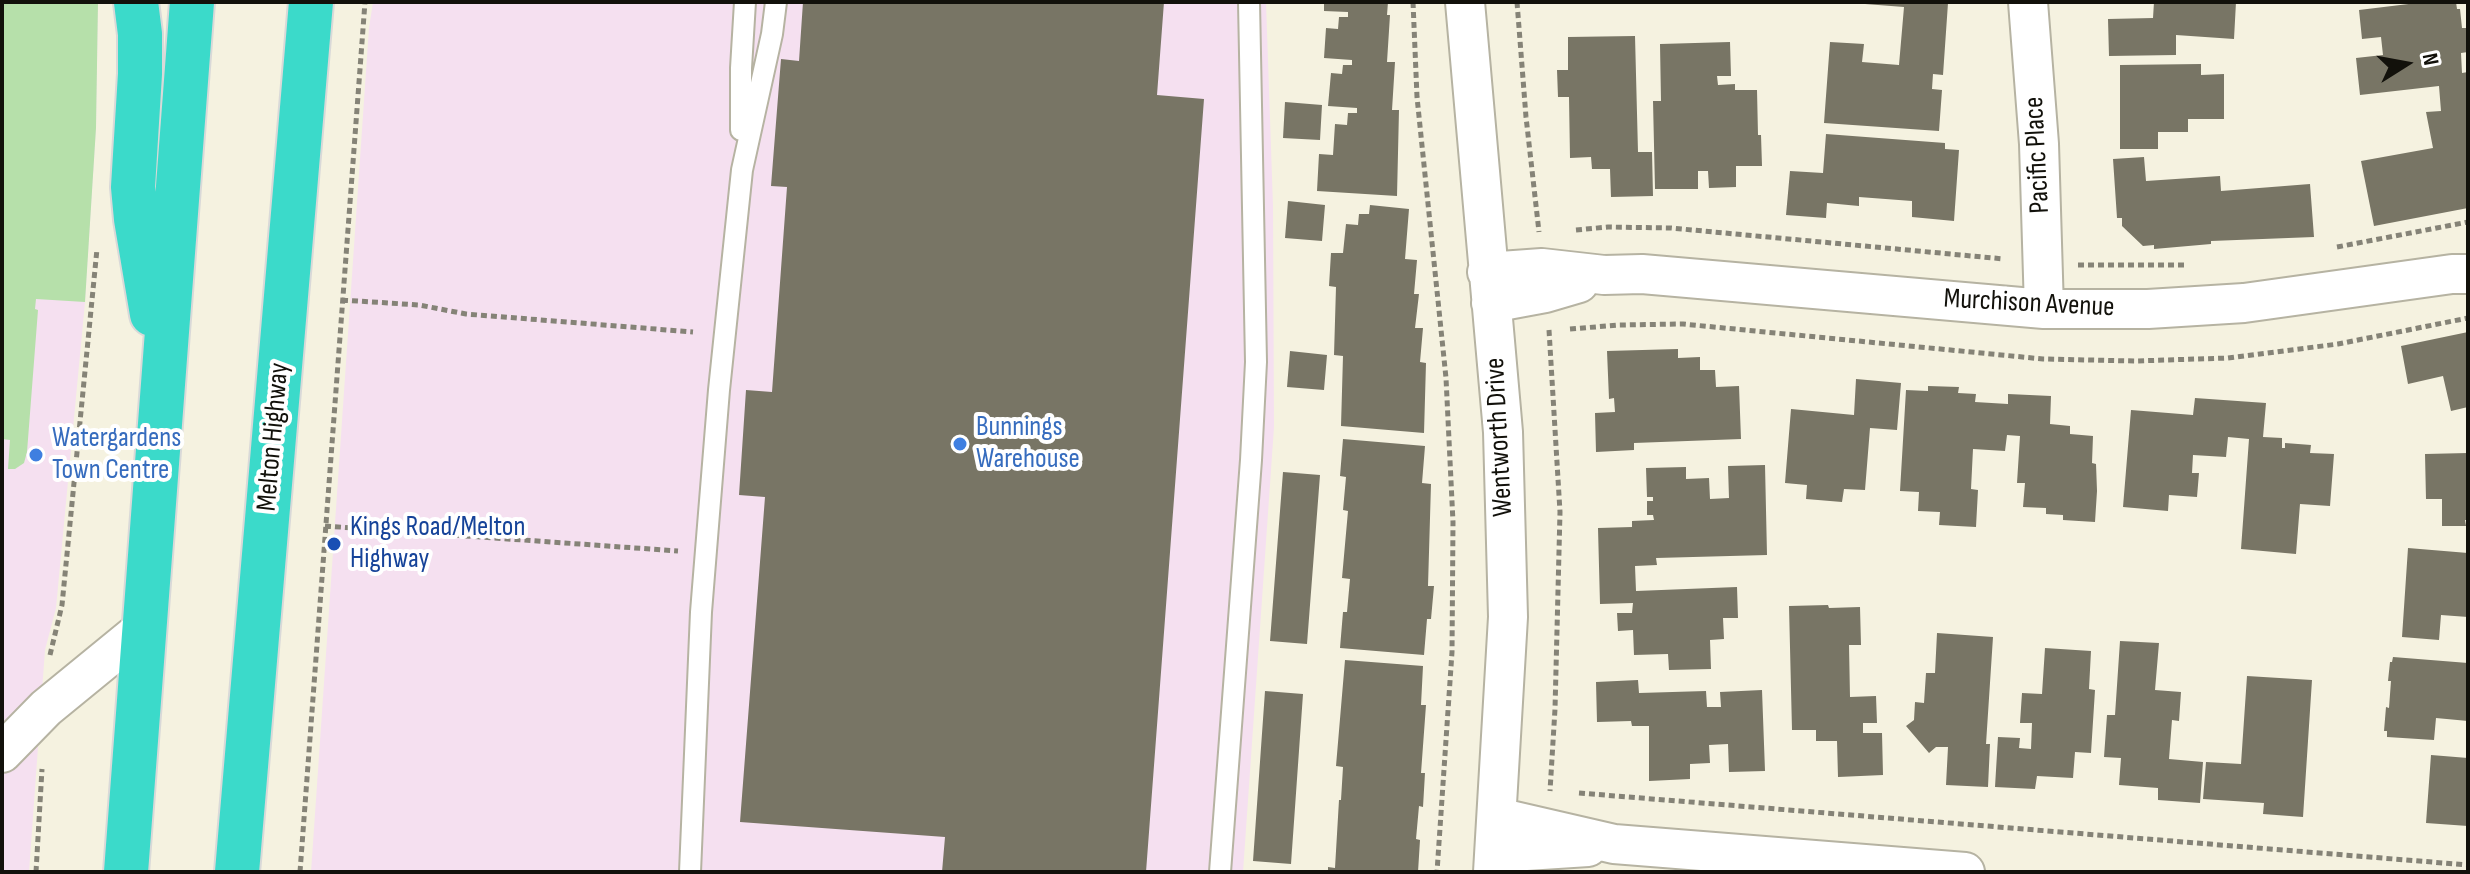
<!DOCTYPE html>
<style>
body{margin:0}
#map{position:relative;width:2470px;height:874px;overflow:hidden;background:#f5f2e0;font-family:"Sofia Sans Condensed",sans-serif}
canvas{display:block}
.frame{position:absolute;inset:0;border:4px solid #12110b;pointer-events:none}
.north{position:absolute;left:2366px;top:24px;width:80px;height:80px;-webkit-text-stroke:6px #fff;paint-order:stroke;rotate:79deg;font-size:22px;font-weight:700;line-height:32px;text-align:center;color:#12110b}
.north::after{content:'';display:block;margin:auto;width:28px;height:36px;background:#12110b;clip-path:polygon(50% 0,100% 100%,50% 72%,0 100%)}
</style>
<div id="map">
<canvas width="2470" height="874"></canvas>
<div class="frame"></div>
<div class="north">N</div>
</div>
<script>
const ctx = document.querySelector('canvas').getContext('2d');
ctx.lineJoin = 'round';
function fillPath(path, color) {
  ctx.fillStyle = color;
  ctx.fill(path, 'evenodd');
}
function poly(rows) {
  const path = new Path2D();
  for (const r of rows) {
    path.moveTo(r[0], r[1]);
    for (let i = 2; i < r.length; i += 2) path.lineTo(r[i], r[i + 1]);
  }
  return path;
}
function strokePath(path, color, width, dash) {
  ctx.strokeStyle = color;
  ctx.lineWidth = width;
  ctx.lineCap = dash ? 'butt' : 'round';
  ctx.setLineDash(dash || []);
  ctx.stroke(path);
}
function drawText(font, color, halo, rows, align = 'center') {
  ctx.font = font + ' "Sofia Sans Condensed",sans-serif';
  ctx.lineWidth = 8;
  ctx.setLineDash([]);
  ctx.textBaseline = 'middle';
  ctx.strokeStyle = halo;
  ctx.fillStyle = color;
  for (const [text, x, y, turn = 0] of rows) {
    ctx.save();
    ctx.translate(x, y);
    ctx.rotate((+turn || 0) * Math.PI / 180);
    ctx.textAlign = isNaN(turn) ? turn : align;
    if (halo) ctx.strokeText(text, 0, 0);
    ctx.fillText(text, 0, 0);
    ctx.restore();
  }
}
fillPath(poly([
 [2,2,98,2,96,128,85,302,56,608,45,650,29,872,2,872],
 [373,2,1266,2,1273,206,1274,427,1243,872,311,872,369,28]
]), '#f5e0f0');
fillPath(poly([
 [2,2,98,2,96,128,85,302,36,299,35,309,38,310,27,452,24,463,15,469,8,469,10,440,2,439]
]), '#b6e0aa');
fillPath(poly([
 [803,2,1164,2,1157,95,1204,99,1146,872,942,872,945,837,740,822,765,497,739,495,746,390,772,392,787,187,771,186,781,59,799,61],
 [1324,2,1388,2,1387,15,1390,15,1387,62,1395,62,1392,110,1399,110,1397,196,1317,191,1319,154,1333,155,1335,124,1347,125,1348,113,1357,113,1357,108,1328,106,1331,73,1342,74,1343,65,1352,65,1352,60,1324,58,1326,28,1338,29,1339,17,1348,17,1348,12,1324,11],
 [1865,2,1948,3,1943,75,1933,74,1932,89,1942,90,1939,131,1824,123,1830,42,1864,44,1862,62,1899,65,1904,7,1865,4],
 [2154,2,2236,2,2234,39,2176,35,2176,55,2109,56,2108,19,2153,18],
 [2425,2,2456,2,2457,9,2460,9,2462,28,2466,28,2468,52,2461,53,2462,73,2468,72,2468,108,2466,108,2468,208,2374,226,2361,161,2433,148,2426,112,2441,111,2439,86,2360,95,2356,58,2383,55,2381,37,2362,39,2359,10],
 [1635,36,1638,152,1652,152,1653,196,1611,197,1610,169,1592,169,1591,157,1570,158,1569,97,1558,97,1557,70,1568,70,1568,37],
 [1730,42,1731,76,1717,76,1718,85,1735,84,1735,90,1757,90,1758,135,1761,135,1762,166,1736,166,1736,187,1709,188,1708,171,1698,171,1698,189,1655,189,1653,101,1661,101,1660,44],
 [2201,64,2201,75,2224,74,2224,119,2188,119,2188,132,2158,132,2158,149,2120,149,2120,65],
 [1285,102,1322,105,1320,140,1283,138],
 [1826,134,1945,143,1945,149,1959,150,1954,221,1912,217,1912,201,1859,197,1859,206,1827,203,1826,218,1786,215,1790,171,1823,173],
 [2144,157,2146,181,2220,176,2221,191,2310,184,2314,237,2211,241,2211,244,2154,249,2154,245,2143,246,2122,226,2122,218,2117,218,2113,159],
 [1288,201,1325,205,1322,241,1285,238],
 [1370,205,1409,209,1405,259,1417,260,1414,294,1419,294,1415,328,1423,328,1420,362,1426,363,1424,433,1341,426,1343,356,1334,355,1336,287,1329,286,1331,253,1343,253,1346,224,1358,225,1359,214,1369,214],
 [2468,332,2468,407,2451,411,2443,376,2408,384,2401,346],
 [1678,349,1678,358,1700,357,1700,370,1715,370,1716,387,1739,386,1741,439,1634,443,1634,450,1596,452,1595,413,1615,412,1614,398,1609,399,1607,351],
 [1290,351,1327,355,1324,390,1287,387],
 [1856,379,1901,383,1897,430,1870,428,1865,490,1844,489,1842,502,1806,499,1807,485,1785,483,1791,409,1854,415],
 [1928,386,1959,387,1958,393,1976,394,1975,402,2008,404,2008,394,2051,396,2050,424,2070,426,2070,434,2093,436,2092,463,2096,464,2097,491,2095,522,2063,520,2063,515,2046,514,2046,508,2023,507,2025,483,2017,483,2020,436,2007,435,2005,451,1973,449,1971,489,1978,490,1976,527,1939,525,1940,512,1918,511,1919,492,1900,491,1906,390,1928,391],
 [2195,398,2266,403,2263,437,2282,438,2282,448,2285,448,2285,443,2311,445,2310,453,2334,454,2330,506,2300,504,2296,554,2241,549,2249,439,2228,437,2226,457,2193,455,2192,473,2199,473,2197,497,2169,495,2168,511,2123,507,2131,410,2193,415],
 [1343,439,1425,446,1422,483,1431,484,1428,586,1434,586,1431,619,1427,619,1424,655,1340,648,1343,612,1347,612,1350,579,1342,578,1348,511,1343,510,1346,477,1340,476],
 [2468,453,2468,520,2465,520,2466,526,2442,526,2442,499,2426,499,2425,454],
 [1765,465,1767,555,1656,558,1657,565,1635,566,1636,591,1737,587,1738,618,1723,618,1724,639,1710,640,1711,669,1669,670,1668,654,1634,655,1633,630,1618,631,1617,613,1632,613,1633,603,1600,604,1598,528,1632,527,1632,521,1654,520,1653,515,1647,515,1647,501,1653,501,1653,497,1647,497,1646,468,1686,467,1686,479,1709,478,1710,499,1729,498,1728,466],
 [1283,472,1320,475,1307,644,1270,641],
 [2408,548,2468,553,2468,617,2441,615,2439,640,2402,637],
 [1828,605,1829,608,1860,607,1861,645,1849,645,1850,697,1876,696,1877,723,1863,723,1863,733,1882,733,1883,775,1838,777,1837,741,1816,741,1816,730,1792,730,1789,606],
 [1937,633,1993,637,1986,744,1990,744,1988,787,1946,785,1948,747,1936,747,1929,753,1906,726,1914,720,1915,702,1924,703,1926,673,1935,673],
 [2120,641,2159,643,2155,690,2181,692,2179,721,2172,720,2169,759,2203,762,2200,803,2158,800,2158,788,2119,785,2121,758,2104,757,2107,715,2115,715],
 [2045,648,2091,651,2089,689,2095,690,2091,753,2075,752,2073,778,2037,776,2035,789,1995,787,1998,737,2020,738,2019,748,2031,749,2032,723,2020,723,2022,693,2042,694],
 [2393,657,2468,663,2468,721,2436,718,2434,740,2387,737,2387,731,2384,731,2386,707,2389,708,2391,681,2388,681,2390,662,2392,662],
 [1345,660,1423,666,1421,705,1426,705,1421,773,1425,773,1423,807,1419,806,1416,839,1420,840,1418,872,1328,872,1328,867,1335,868,1339,800,1341,800,1343,767,1336,766],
 [2247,676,2312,680,2303,817,2263,814,2264,803,2203,799,2206,762,2241,764],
 [1638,680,1639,693,1706,691,1707,707,1721,707,1720,692,1762,690,1765,771,1729,772,1728,744,1709,745,1710,763,1690,764,1690,779,1649,781,1649,726,1632,726,1631,721,1597,722,1596,682],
 [1265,691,1303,694,1291,864,1253,861],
 [2431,755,2468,758,2468,826,2426,823]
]), '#787565');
const service = poly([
 [741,130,741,68,745,2],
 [690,872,701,612,719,390,742,170,772,34,776,2],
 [1220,872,1251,460,1256,362,1249,2]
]);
const minor = poly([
 [1465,2,1503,432,1508,617,1493,872],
 [2028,2,2039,144,2044,309],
 [1487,272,1542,268,1604,275,1642,274,2044,309,2148,309,2244,303,2452,274,2468,274],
 [1491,303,1545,293,1579,283],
 [2,753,46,708,145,627],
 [1497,817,1614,844,1965,872],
 [1495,853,1588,847]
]);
const trunk = poly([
 [136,2,140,34,140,74,133,187,136,219,152,314],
 [126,872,192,2],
 [237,872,311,2]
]);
strokePath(service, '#b6b3a2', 24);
strokePath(minor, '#b6b3a2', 42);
strokePath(trunk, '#d9d9d8', 48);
strokePath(poly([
 [1413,2,1417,97,1446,378,1453,522,1452,652,1437,872],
 [1517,2,1526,117,1539,232],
 [1576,230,1608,227,1671,228,2004,259],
 [2337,247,2468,222],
 [2078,265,2184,265],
 [342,300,419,305,466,314,693,332],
 [1570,329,1619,325,1683,324,2043,359,2135,361,2228,358,2338,344,2468,318],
 [1549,330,1560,512,1555,709,1550,791],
 [325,526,678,551],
 [50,655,62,605,97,249],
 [1579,793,2468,865],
 [36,872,42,769],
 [300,872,365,2]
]), '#858377', 5, [6, 4]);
strokePath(service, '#fff', 20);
strokePath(minor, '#fff', 38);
strokePath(trunk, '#3bdaca', 44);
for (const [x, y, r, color] of [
 [960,444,8,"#3f7fe0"],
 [36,455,8,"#3f7fe0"],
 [334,544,8,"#1a4fb4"]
]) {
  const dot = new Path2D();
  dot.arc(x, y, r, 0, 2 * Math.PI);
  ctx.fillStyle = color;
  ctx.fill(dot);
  strokePath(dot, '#fff', 3);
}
drawText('28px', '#12110b', '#fff', [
 ["Pacific Place",2038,155,-93],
 ["Murchison Avenue",2029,304,3],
 ["Melton Highway",274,437,-85],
 ["Wentworth Drive",1500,437,-93]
]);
drawText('28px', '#366cbe', '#fff', [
 ["Bunnings",976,428],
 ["Warehouse",976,460],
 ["Watergardens",52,439],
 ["Town Centre",52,471]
], 'left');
drawText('28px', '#164399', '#fff', [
 ["Kings Road/Melton",350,528],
 ["Highway",350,560]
], 'left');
</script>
